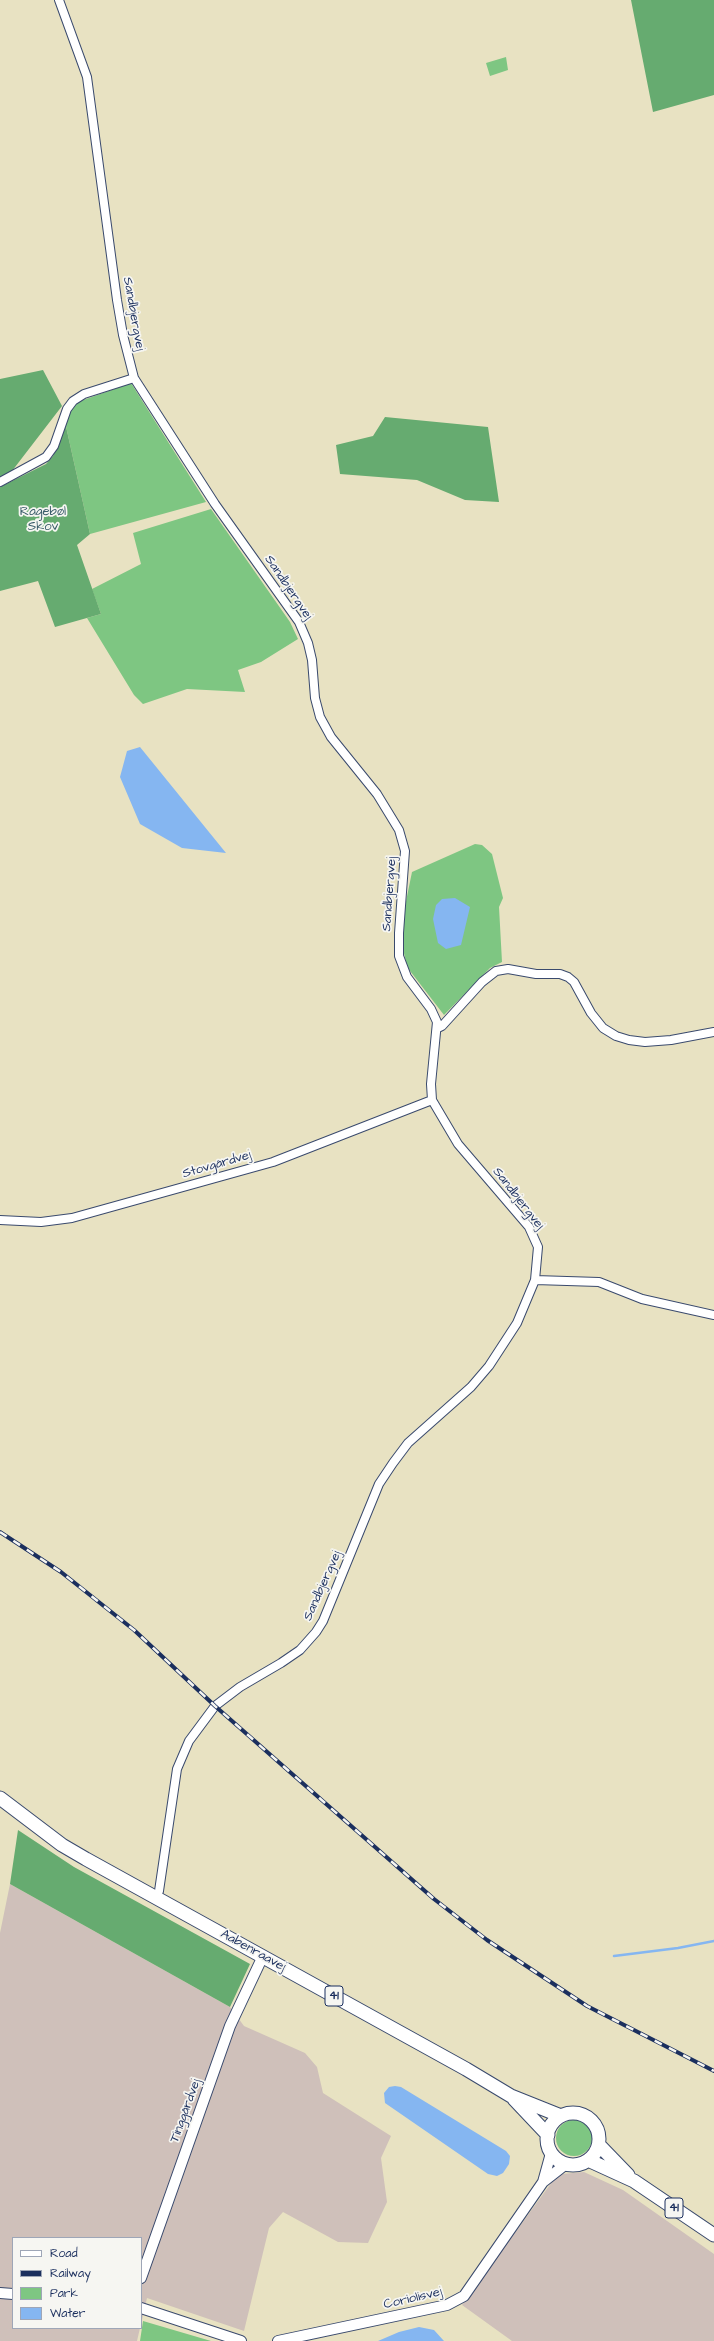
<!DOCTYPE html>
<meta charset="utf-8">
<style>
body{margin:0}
#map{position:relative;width:714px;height:2341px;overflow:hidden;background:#e8e2c2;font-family:"Architects Daughter",sans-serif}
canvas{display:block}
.legend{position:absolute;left:12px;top:2237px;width:130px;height:92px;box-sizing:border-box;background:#f6f6f2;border:1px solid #9ea6b7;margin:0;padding:5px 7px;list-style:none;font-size:12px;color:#1b2f5e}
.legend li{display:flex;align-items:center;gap:8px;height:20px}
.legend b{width:20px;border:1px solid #9ea6b7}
</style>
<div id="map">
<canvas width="714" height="2341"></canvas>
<ul class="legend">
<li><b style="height:5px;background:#fff"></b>Road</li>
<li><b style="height:5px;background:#1b2f5e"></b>Railway</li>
<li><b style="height:11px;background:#7ec682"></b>Park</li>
<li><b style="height:11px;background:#85b6f1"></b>Water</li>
</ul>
</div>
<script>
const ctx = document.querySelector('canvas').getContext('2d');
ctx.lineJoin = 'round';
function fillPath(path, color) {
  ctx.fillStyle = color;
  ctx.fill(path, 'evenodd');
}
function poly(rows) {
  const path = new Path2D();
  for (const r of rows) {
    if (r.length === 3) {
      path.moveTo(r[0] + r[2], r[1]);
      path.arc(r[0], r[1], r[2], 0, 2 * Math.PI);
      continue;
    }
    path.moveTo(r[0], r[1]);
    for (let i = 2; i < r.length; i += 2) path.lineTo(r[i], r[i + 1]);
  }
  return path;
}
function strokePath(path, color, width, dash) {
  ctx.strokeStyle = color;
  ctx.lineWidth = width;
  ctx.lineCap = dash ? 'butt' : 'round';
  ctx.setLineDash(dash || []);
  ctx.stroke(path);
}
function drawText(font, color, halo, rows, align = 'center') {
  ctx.font = font + ' "Architects Daughter",sans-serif';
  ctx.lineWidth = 3.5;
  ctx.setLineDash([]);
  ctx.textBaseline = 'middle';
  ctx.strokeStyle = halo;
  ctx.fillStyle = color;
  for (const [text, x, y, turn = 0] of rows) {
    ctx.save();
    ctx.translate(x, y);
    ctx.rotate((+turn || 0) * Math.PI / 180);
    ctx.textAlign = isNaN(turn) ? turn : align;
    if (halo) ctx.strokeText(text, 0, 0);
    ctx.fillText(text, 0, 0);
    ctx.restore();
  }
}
fillPath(poly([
 [10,1884,230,2007,244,2026,305,2053,317,2067,323,2093,391,2136,381,2158,387,2202,368,2243,338,2242,283,2212,269,2228,244,2331,147,2298,141,2324,141,2238,13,2238,13,2328,140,2328,137,2341,0,2341,0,1933],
 [584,2172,623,2190,714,2254,714,2341,512,2341,462,2305,552,2182,562,2174]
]), '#cfc0ba');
fillPath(poly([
 [506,57,508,70,490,76,486,63],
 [131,383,206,502,90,534,65,422,75,403],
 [211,509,290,622,298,639,261,662,238,670,245,692,187,689,143,704,134,695,87,618,101,614,92,589,141,564,133,533],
 [475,844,482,845,492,854,503,898,499,907,502,962,490,968,444,1015,407,967,402,944,403,916,412,872],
 [574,2138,18],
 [143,2321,211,2341,140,2341]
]), '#7ec682');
fillPath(poly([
 [631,0,714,0,714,95,653,112],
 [43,370,62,406,12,471,0,478,0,379],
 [385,417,488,427,499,502,465,500,417,480,340,474,336,445,373,436],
 [65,422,90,534,77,545,101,614,55,627,38,581,0,591,0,487,46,464,53,456],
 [18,1830,74,1867,250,1964,230,2007,10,1884]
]), '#66ab70');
fillPath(poly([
 [140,747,226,853,182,848,140,824,120,777,127,751],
 [455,898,470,907,461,945,446,949,438,943,433,919,436,905,442,899],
 [395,2086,401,2087,506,2151,510,2156,509,2164,503,2173,497,2176,488,2174,385,2103,384,2093,389,2087],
 [419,2327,434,2330,444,2341,378,2341,399,2332]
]), '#85b6f1');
strokePath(poly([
 [614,1956,678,1948,714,1941]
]), '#85b6f1', 2.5);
const minor = poly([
 [59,0,87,77,117,300,123,335,134,378,215,504,299,622,308,643,312,660,315,698,320,717,331,737,377,794,399,830,405,851,399,933,399,956,407,977,431,1009,437,1022,431,1084,432,1100,458,1144,529,1227,538,1247,535,1280,517,1323,489,1366,471,1387,408,1443,393,1463,379,1484,323,1621,316,1632,300,1650,281,1663,240,1687,215,1706,189,1741,177,1769,159,1891,156,1898],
 [0,482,46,457,54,446,67,409,73,401,84,394,134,378],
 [438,1028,442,1026,482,982,496,971,508,969,536,974,560,974,568,977,574,982,591,1013,603,1028,616,1036,629,1040,645,1042,671,1040,714,1032],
 [0,1220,41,1222,72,1218,273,1162,432,1100],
 [535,1280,599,1282,642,1299,714,1315]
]);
const tertiary = poly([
 [543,2182,551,2153],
 [141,2278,230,2026,263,1956],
 [0,2293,13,2294],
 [141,2308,241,2341],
 [278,2341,447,2305,464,2296,543,2182,566,2164]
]);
const primary = poly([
 [0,1798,62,1845,86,1859,466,2069,511,2096,561,2116],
 [514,2099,548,2135],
 [573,2139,26],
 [599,2145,628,2175],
 [588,2160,634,2181,714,2235]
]);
strokePath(minor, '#3a4a6d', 10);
strokePath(tertiary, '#3a4a6d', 12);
strokePath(primary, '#3a4a6d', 15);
strokePath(minor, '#fff', 8);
strokePath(tertiary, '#fff', 10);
strokePath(primary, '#fff', 13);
const rail = poly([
 [0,1532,61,1572,134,1630,215,1706,434,1899,487,1940,587,2006,714,2071]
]);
strokePath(rail, '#1b2f5e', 4);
strokePath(rail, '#f6f6f2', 2.5, [8]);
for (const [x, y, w] of [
 [334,1996,18],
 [674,2208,18]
]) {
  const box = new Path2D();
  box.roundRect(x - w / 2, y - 10, w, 20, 3);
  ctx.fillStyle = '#f6f6f2';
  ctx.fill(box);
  strokePath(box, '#1b2f5e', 1);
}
drawText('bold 12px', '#1b2f5e', null, [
 ["41",334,1996],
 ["41",674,2208]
]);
drawText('13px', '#1b2f5e', '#f6f6f2', [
 ["Sandbjergvej",133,314,80],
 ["Sandbjergvej",288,588,56],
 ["Sandbjergvej",390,894,-86],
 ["Stovgårdvej",217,1165,-16],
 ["Sandbjergvej",518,1199,52],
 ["Sandbjergvej",323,1586,-66],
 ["Aabenraavej",253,1951,29],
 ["Tinggårdvej",186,2111,-70],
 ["Coriolisvej",413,2299,-13]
]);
drawText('13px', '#395c69', '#f6f6f2', [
 ["Ragebøl",43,512],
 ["Skov",43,527]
]);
</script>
